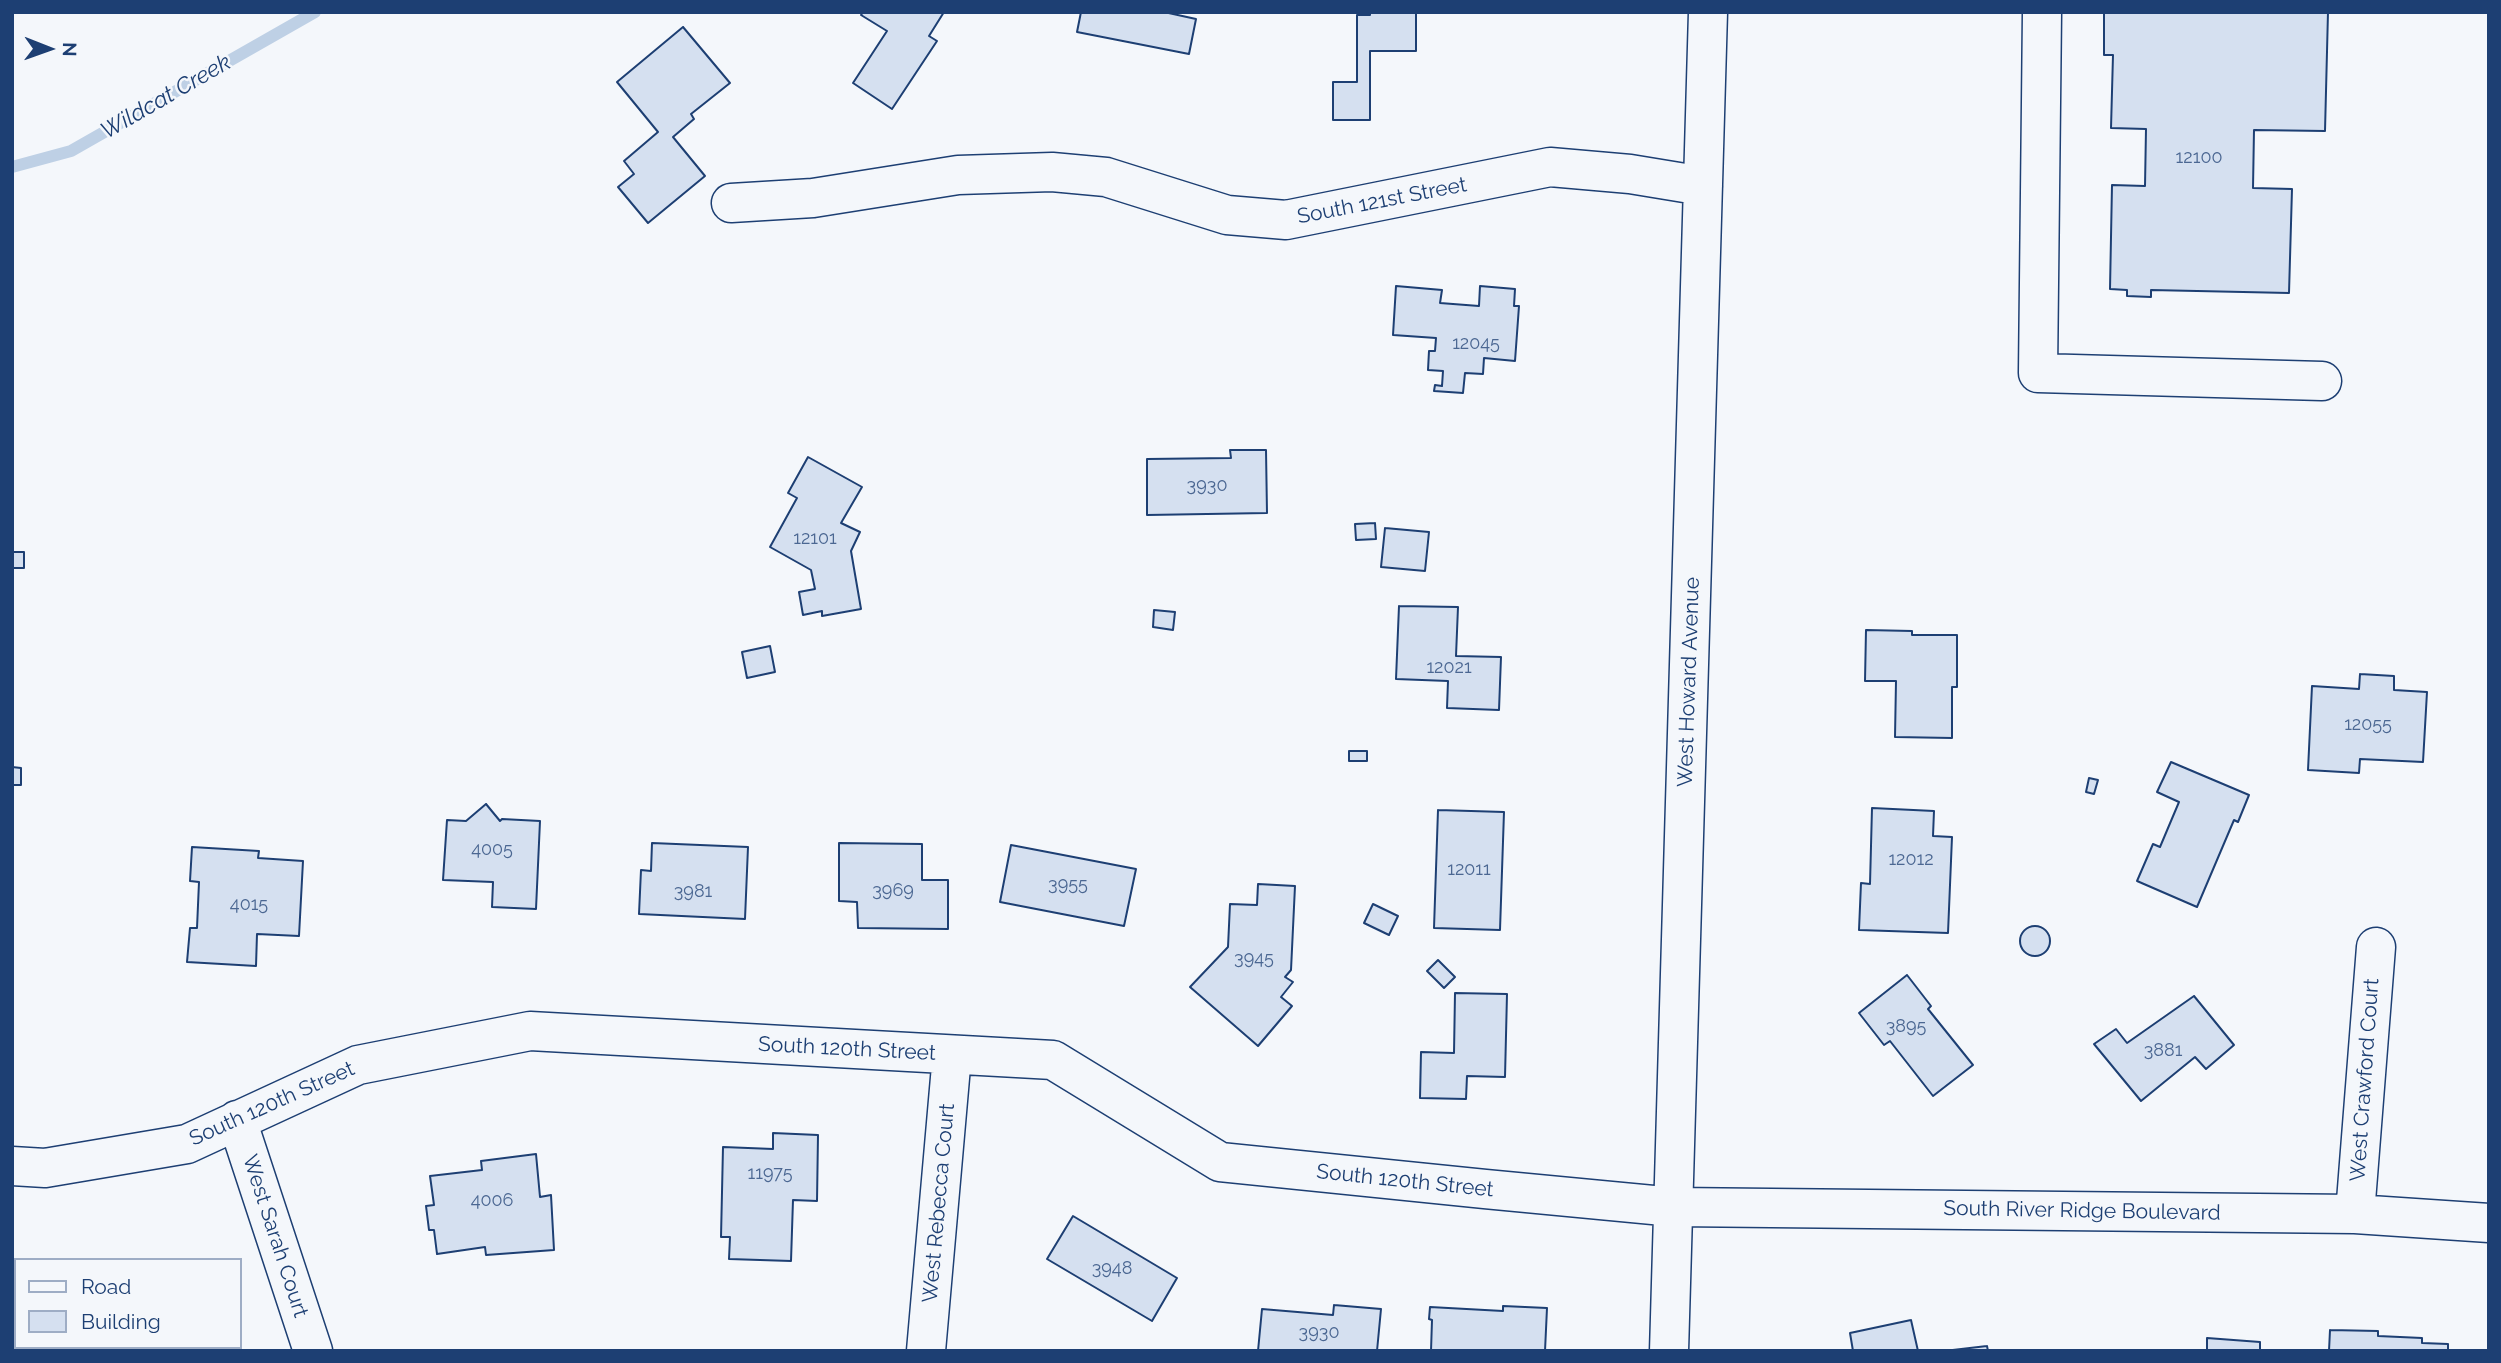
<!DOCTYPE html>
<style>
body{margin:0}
#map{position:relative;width:2501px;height:1363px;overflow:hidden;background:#f4f7fb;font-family:Raleway,sans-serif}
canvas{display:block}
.frame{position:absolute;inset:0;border:14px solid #1d3f73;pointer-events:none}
.legend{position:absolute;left:14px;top:1258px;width:228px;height:91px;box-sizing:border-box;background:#f4f7fb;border:2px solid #9eadc5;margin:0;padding:9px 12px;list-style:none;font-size:21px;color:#1d3f73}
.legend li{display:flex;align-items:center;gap:14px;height:35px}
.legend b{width:35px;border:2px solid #9eadc5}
.north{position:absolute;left:14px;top:14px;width:70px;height:70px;-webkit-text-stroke:5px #f4f7fb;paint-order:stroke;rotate:91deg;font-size:19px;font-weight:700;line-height:28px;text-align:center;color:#1d3f73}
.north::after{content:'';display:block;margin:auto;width:24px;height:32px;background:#1d3f73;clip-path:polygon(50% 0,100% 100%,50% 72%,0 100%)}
</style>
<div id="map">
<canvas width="2501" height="1363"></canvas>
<div class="frame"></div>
<ul class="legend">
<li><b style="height:9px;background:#f4f7fb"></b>Road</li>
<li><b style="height:19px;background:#d5e0f0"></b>Building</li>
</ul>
<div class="north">N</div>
</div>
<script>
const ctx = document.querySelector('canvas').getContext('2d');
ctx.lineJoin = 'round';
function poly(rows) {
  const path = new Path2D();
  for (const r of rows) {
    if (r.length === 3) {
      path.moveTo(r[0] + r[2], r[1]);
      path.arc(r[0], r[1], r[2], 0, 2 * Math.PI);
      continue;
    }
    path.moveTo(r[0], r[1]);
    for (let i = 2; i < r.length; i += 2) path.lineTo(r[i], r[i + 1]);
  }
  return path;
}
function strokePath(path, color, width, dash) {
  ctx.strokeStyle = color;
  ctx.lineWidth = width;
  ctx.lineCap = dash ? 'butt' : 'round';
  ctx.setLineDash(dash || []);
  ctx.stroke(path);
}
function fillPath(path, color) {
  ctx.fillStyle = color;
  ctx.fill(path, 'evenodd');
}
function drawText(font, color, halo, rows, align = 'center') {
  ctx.font = font + ' Raleway,sans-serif';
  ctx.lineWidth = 5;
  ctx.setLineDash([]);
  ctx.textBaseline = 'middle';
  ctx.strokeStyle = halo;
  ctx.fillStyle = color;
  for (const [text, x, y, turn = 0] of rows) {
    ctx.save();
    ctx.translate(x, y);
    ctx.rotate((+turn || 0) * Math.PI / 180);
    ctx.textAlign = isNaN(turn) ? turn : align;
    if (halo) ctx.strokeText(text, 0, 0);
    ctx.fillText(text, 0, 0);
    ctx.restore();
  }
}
strokePath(poly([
 [12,167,71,151,315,12]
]), '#bed0e5', 12);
const building = poly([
 [863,12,944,12,929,36,937,41,892,109,853,83,887,31,861,15,863,12],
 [1081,12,1164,12,1196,19,1189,54,1077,32,1081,12],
 [1370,12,1416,12,1416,51,1370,51,1370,120,1333,120,1333,82,1357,82,1357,15,1370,15,1370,12],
 [2104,12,2328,12,2325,131,2254,130,2253,188,2292,189,2289,293,2151,290,2151,297,2127,296,2127,290,2110,289,2112,185,2145,186,2146,129,2111,128,2113,55,2104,55,2104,12],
 [683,27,730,83,691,114,694,119,673,137,705,176,648,223,618,187,634,174,624,161,658,132,617,82,683,27],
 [1396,286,1442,290,1440,303,1479,306,1480,286,1515,289,1514,306,1519,306,1515,361,1484,358,1483,374,1465,373,1463,393,1434,391,1435,385,1442,386,1443,371,1428,370,1429,351,1435,351,1436,338,1393,335,1396,286],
 [1230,450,1266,450,1267,513,1147,515,1147,459,1231,458,1230,450],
 [808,457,862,487,841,523,860,532,851,551,861,609,822,616,822,611,803,615,799,592,815,589,811,570,770,547,797,498,788,493,808,457],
 [1375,523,1376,539,1356,540,1355,524,1375,523],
 [1385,528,1429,532,1425,571,1381,567,1385,528],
 [12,552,24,552,24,568,12,568,12,552],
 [1399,606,1458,607,1456,656,1501,657,1499,710,1447,708,1448,681,1396,679,1399,606],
 [1154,610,1175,612,1173,630,1153,627,1154,610],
 [1866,630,1912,631,1912,635,1957,635,1957,687,1952,687,1952,738,1895,737,1896,681,1865,681,1866,630],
 [770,646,775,672,747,678,742,652,770,646],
 [2360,674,2394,676,2394,690,2427,692,2423,762,2360,759,2359,773,2308,770,2312,686,2359,689,2360,674],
 [1349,751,1367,751,1367,761,1349,761,1349,751],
 [2171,762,2249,795,2238,822,2234,820,2197,907,2137,881,2153,844,2160,847,2179,802,2157,792,2171,762],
 [12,767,21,768,21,785,12,785,12,767],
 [2089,778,2098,780,2094,794,2086,792,2089,778],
 [486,804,500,821,502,819,540,821,536,909,492,907,493,882,443,880,447,820,466,821,486,804],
 [1872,808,1934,811,1933,836,1952,837,1948,933,1859,930,1861,883,1870,884,1872,808],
 [1438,810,1504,812,1500,930,1434,928,1438,810],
 [652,843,748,847,745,919,639,914,641,870,651,871,652,843],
 [839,843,922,844,922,880,948,880,948,929,858,928,857,902,839,901,839,843],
 [1011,845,1136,869,1124,926,1000,902,1011,845],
 [192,847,259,851,258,858,303,861,299,936,257,934,256,966,187,962,190,928,197,928,199,882,190,881,192,847],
 [1258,884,1295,886,1291,970,1285,977,1293,982,1281,997,1292,1006,1258,1046,1190,987,1228,947,1230,904,1257,905,1258,884],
 [1373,904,1398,916,1389,935,1364,923,1373,904],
 [2035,941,15],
 [1438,960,1455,977,1444,988,1427,971,1438,960],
 [1907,975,1931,1006,1928,1009,1973,1065,1933,1096,1890,1041,1884,1045,1859,1013,1907,975],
 [1455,993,1507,994,1505,1077,1467,1076,1466,1099,1420,1098,1421,1052,1454,1053,1455,993],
 [2194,996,2234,1045,2206,1069,2195,1057,2141,1101,2094,1044,2116,1029,2127,1043,2194,996],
 [773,1133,818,1135,817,1201,793,1200,791,1261,729,1259,730,1237,721,1237,723,1147,773,1149,773,1133],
 [536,1154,540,1197,551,1195,554,1250,486,1255,485,1247,437,1254,434,1230,429,1230,426,1206,434,1205,430,1176,482,1170,481,1161,536,1154],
 [1073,1216,1177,1278,1152,1321,1047,1259,1073,1216],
 [1334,1305,1381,1309,1377,1351,1258,1351,1262,1309,1333,1315,1334,1305],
 [1503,1306,1547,1308,1545,1351,1431,1351,1432,1320,1429,1319,1430,1307,1503,1311,1503,1306],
 [1911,1320,1918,1351,1853,1351,1850,1333,1911,1320],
 [2330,1330,2378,1331,2378,1336,2422,1338,2422,1343,2448,1344,2448,1351,2329,1351,2330,1330],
 [2207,1338,2260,1342,2260,1351,2207,1351,2207,1338],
 [1987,1346,1988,1351,1944,1351,1987,1346],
 [60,1347,149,1347,149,1351,60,1351,60,1347]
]);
fillPath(building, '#d5e0f0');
strokePath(building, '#1d3f73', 2);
const minor = poly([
 [2042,12,2038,373,2322,381],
 [731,203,813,198,958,175,1052,172,1106,177,1227,215,1286,220,1550,167,1630,174,1703,186],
 [237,1120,313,1351],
 [12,1166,45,1168,187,1144,358,1065,530,1031,1053,1060,1220,1162,1485,1189,1674,1207,2355,1214,2489,1223],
 [2355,1214,2376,947],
 [926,1351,952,1055],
 [1669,1351,1708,12]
]);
strokePath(minor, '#1d3f73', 41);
strokePath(minor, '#f4f7fb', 38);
drawText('18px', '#4b6792', null, [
 ["12100",2199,158],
 ["12045",1476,344],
 ["3930",1207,486],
 ["12101",815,539],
 ["12021",1449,668],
 ["12055",2368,725],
 ["4005",492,850],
 ["12012",1911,860],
 ["12011",1469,870],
 ["3955",1068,885],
 ["3969",893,891],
 ["3981",693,892],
 ["4015",249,905],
 ["3945",1254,959],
 ["3895",1906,1027],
 ["3881",2163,1051],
 ["11975",770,1174],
 ["4006",492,1201],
 ["3948",1112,1269],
 ["3930",1319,1333]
]);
drawText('21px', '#1d3f73', '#f4f7fb', [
 ["South 121st Street",1382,201,-11],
 ["West Howard Avenue",1689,682,-88],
 ["South 120th Street",847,1049,3],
 ["West Crawford Court",2365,1080,-86],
 ["South 120th Street",272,1104,-24],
 ["South 120th Street",1405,1181,6],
 ["West Rebecca Court",939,1203,-85],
 ["South River Ridge Boulevard",2082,1211,1],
 ["West Sarah Court",275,1236,72]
]);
drawText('italic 23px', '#1d3f73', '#f4f7fb', [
 ["Wildcat Creek",166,97,-30]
]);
</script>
